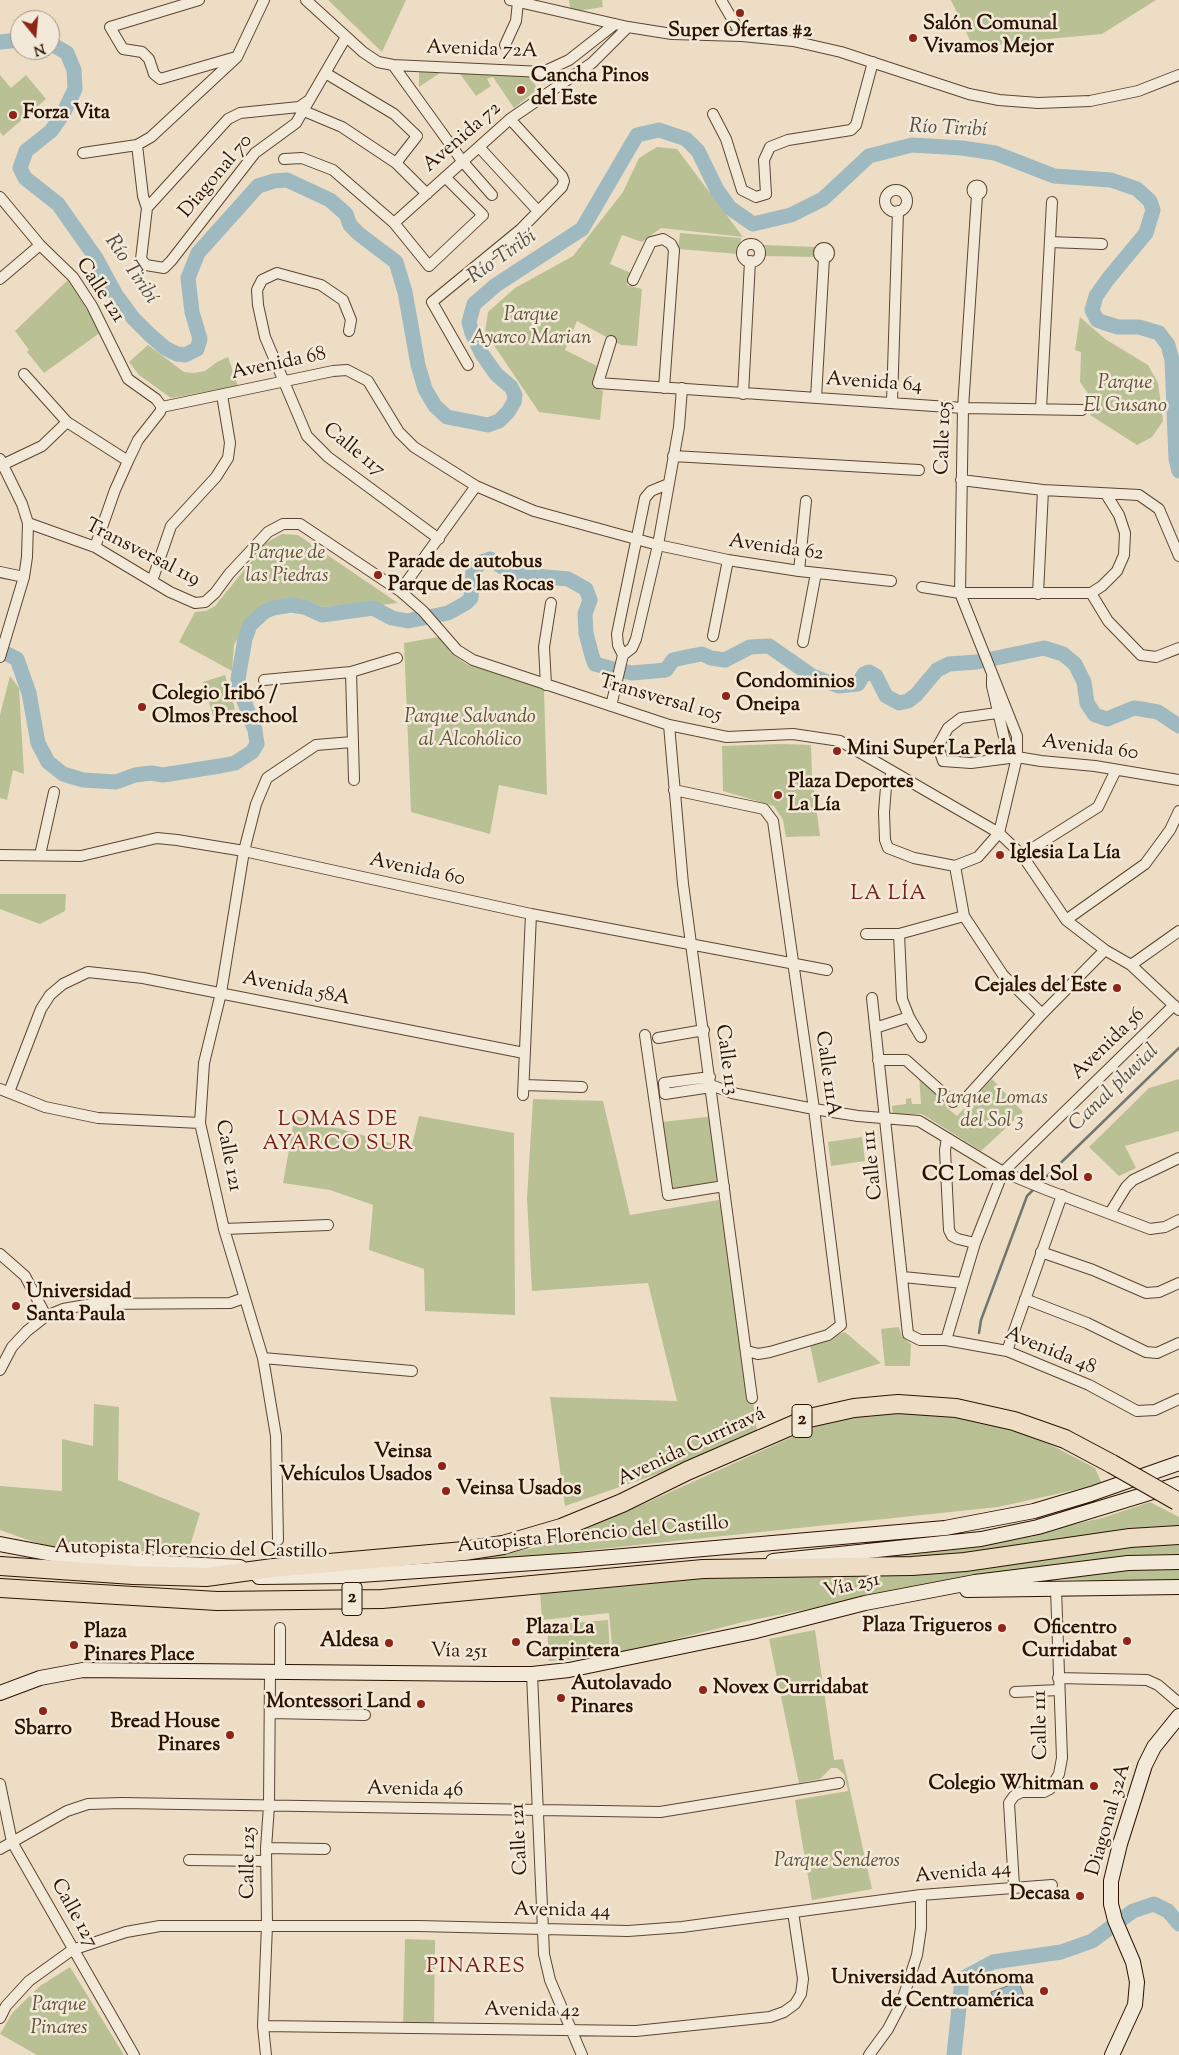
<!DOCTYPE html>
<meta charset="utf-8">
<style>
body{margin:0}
#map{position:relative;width:1179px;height:2055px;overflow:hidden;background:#edddc5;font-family:"Sorts Mill Goudy",serif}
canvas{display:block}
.north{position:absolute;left:10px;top:10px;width:50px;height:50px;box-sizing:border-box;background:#f3e9d9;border:1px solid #a39382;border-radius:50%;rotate:163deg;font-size:14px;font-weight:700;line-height:20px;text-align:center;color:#2c1300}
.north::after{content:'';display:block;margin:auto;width:18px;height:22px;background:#8f2418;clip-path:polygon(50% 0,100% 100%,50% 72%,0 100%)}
</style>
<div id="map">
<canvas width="1179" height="2055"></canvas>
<div class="north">N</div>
</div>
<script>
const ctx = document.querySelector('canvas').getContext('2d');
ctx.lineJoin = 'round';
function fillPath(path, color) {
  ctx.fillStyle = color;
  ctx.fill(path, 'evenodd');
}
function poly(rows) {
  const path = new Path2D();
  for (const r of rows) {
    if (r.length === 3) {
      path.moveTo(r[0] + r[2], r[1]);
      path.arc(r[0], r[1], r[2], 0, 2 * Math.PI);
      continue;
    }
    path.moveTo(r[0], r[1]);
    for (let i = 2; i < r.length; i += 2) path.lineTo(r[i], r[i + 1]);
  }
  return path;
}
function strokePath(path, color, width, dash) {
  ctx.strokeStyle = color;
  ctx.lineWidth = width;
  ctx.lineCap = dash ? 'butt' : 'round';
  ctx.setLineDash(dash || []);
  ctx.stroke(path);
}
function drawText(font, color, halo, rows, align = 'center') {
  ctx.font = font + ' "Sorts Mill Goudy",serif';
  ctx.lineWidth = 5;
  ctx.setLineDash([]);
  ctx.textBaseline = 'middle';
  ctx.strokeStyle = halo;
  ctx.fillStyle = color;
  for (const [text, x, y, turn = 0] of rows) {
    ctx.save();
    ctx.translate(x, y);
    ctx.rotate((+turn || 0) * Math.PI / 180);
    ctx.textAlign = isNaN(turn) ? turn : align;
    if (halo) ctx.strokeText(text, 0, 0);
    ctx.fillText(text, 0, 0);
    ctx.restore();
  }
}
fillPath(poly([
 [328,0,406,0,382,52],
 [569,0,602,0,603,7,571,12],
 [951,0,1156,0,1102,34,1015,42,974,49],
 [419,65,527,73,538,89,514,108,493,77,487,79,491,86,476,96,458,71,440,73,419,87],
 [0,75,11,88,26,75,46,99,3,136,0,132],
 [657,147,677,149,743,237,661,228,642,242,622,235,610,264,631,273,627,285,642,289,637,346,621,345,577,321,565,350,597,366,592,386,603,391,600,420,539,412,485,332,488,312,515,288,573,256,623,192,639,158],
 [680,233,741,238,739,254,678,249],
 [763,245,816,247,815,257,763,256],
 [68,280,101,332,44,373,27,352,29,350,15,331],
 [1080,317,1105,339,1148,365,1158,383,1163,421,1152,437,1137,445,1090,415,1091,398,1080,382,1081,352,1075,350],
 [148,345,184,372,194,373,205,371,217,362,228,357,238,386,171,398,139,375,129,362],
 [282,534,298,535,398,603,382,605,368,601,357,604,323,607,306,601,287,598,268,604,246,624,234,645,232,671,179,642,195,612,206,611,215,606,266,543],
 [439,637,451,653,466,664,544,689,547,795,499,785,490,834,411,812,404,643],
 [225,675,235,709,213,716,203,682],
 [10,676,19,688,24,774,13,770,7,800,0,798,0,715],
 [782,744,811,745,812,776,820,836,786,837,783,820,774,806,723,791,722,746],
 [0,894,66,894,65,911,40,924,0,909],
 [919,1075,948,1102,945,1106,957,1116,992,1079,1023,1112,981,1151,922,1114,893,1115,892,1106,906,1104,906,1099,911,1098,912,1104,921,1104],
 [1179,1079,1179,1131,1125,1146,1136,1168,1119,1176,1089,1147,1149,1088],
 [533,1099,603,1101,630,1215,719,1200,736,1273,758,1439,565,1506,550,1397,677,1401,648,1283,532,1291,527,1199],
 [295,1116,411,1149,419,1116,514,1133,515,1315,425,1311,424,1269,369,1250,373,1205,330,1190,283,1183],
 [715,1116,717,1183,672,1190,662,1122],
 [862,1137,865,1161,831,1166,828,1142],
 [899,1327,902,1337,911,1344,910,1366,885,1366,881,1329],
 [845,1332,881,1363,818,1383,810,1345],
 [94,1404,119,1407,118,1480,200,1513,187,1556,78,1552,45,1546,0,1530,0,1486,62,1491,62,1439,93,1446],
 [890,1411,938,1414,1009,1428,1051,1445,1095,1468,1102,1484,998,1507,448,1565,539,1547,637,1507,821,1424,850,1415],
 [1150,1502,1179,1517,1179,1531,1001,1553,861,1559,990,1543,1102,1518],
 [1179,1539,1179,1582,1011,1578,946,1582,747,1621,613,1655,609,1613,542,1620,540,1593,729,1574],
 [608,1620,610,1656,549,1661,547,1625],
 [815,1630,834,1760,843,1759,872,1889,812,1900,795,1800,848,1791,844,1774,837,1768,831,1768,820,1779,799,1783,769,1639],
 [405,1939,435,1940,434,2028,403,2028],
 [70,1967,124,2055,37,2055,0,2034,13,2012,40,1986]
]), '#b9c094');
const water = poly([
 [1019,1982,1024,1996,996,2006,991,1992,1019,1982]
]);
fillPath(water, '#9eb9bf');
strokePath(water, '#707773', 1);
strokePath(poly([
 [1040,1183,1179,1048],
 [979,1333,981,1320,1027,1196,1034,1189]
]), '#707773', 2.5);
strokePath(poly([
 [0,42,20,40],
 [50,43,67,53,74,70,75,89,63,114,51,131,26,151,20,168,25,178,58,204,96,258,116,295,133,318,150,335,165,348,177,354,185,355,197,349,200,339,192,312,188,278,198,253,258,186,274,181,287,180,330,200,346,214,350,225,359,234,396,262,405,292,418,365,425,389,435,406,447,417,488,425,499,421,508,412,514,402,515,395,511,387,496,374,482,354,472,333,469,322,474,304,496,285,582,229,637,135,659,130,686,139,698,151,717,190,730,208,753,224,791,215,823,199,869,156,912,145,962,148,995,153,1054,176,1111,180,1137,189,1150,201,1153,210,1146,233,1108,279,1096,296,1092,310,1097,320,1105,323,1118,327,1139,327,1159,333,1168,345,1172,360,1176,459,1179,471],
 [416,619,408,621,448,613,466,603,471,598,473,571,481,562,490,559,513,574,568,579,586,589,590,600,585,614,586,633,592,656,595,664,613,669,632,673,666,670,673,660,686,657,702,654,711,658,725,660,750,647,769,646,812,676,839,686,858,684,864,674,869,672,876,676,886,696,899,703,908,701,916,695,937,670,949,664,977,662,1044,648,1063,654,1075,664,1084,682,1087,703,1095,715,1107,719,1134,708,1141,709,1158,712,1179,726],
 [7,654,17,659,29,693,38,743,48,762,63,774,83,780,116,782,135,775,151,773,163,775,220,766,235,763,252,752,257,744,255,730,240,690,238,679,245,639,250,625,264,612,273,608,291,605,304,607,322,615,373,608,392,618,408,621],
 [954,2055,962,1979,993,1962,1061,1952,1092,1941,1133,1911,1154,1904,1168,1911,1179,1924]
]), '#9eb9bf', 15);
const street = poly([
 [199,0,110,27,123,49,142,52,149,59,154,74,160,79,236,57],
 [306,0,363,52,378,62,393,65,543,72,569,60,615,24],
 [510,0,628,27,672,34,742,36,793,41,841,52,969,94,999,100,1038,103,1090,101,1138,91,1179,75],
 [721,0,742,36],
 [505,45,516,21,518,2],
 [393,65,463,162,492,195],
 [327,74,394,114,417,136,396,163],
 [304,111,342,127,396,163,427,194],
 [713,114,726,139,742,190,756,197,766,194,764,160,770,147,788,140,851,130,856,125,873,62],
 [137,145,143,196,147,208,141,259,146,265,164,268,171,261,255,153,296,123,346,37],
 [479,147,538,211],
 [83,153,137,145,151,137,237,57,264,0],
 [284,159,302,158,333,170,394,223,429,266,483,215,445,177],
 [977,190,4.5],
 [896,201,11],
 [0,197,40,245,73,277,92,306,128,379,156,399,162,407],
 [147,208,228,119,240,113,299,107,308,101],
 [394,223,510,119,592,63,628,27],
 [1050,242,1102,244],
 [751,253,9],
 [824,253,5],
 [0,279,40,245],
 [633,280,651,242,663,239,671,244,674,250,664,388],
 [349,331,351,320,343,300,321,285,277,273,262,280,257,290,258,305,265,337,307,436,328,457,439,539],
 [611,341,598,383,963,408,1082,410],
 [468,365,432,302,521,229,562,187,564,181,562,176,510,119],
 [24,374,67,422,128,461],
 [743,394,750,261],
 [816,398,824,258],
 [892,402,898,211],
 [162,407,333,371,347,370,368,381,399,432,414,447,476,486,534,511,658,545,728,560,799,571,891,581],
 [1041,409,1052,202],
 [673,456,919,470],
 [0,459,22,504,28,523,27,557,24,577,0,657],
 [0,466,42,446,67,422],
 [961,480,1043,490,1139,495,1159,509,1179,556],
 [28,523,95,547,170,592,195,603,205,602,215,593,229,574,268,532,283,524,300,524,400,591,423,611,457,650,473,660,669,725,727,737,793,734,840,741,999,833,1022,855,1066,920,1105,950,1131,965,1179,1010],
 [95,547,115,490,128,461,138,440,160,412,162,407],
 [799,571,806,501],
 [0,572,24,577],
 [152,581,171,526,216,477,228,458,230,443,222,395],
 [922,587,960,593,1091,593],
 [400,591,476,486],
 [1091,593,1108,621,1141,655,1156,657,1179,648],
 [1091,593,1102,586,1117,571,1124,555,1125,533,1119,515,1106,494],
 [1038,594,1043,490],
 [713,636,728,560],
 [803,642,816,573],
 [623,655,632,648,636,639,658,545,679,427,682,388],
 [351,672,354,780],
 [992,677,992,686,1004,737,1009,751,1017,757],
 [264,680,351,672,397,658],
 [546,685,544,647,551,603],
 [611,706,623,655,618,645,617,634,645,498,651,491,668,484],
 [997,713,961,718,948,728,938,746,943,761,971,763,1017,757,1041,761,1095,766,1179,780],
 [669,725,683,884,752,1398],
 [892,773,886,787,884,812,885,840,888,848,914,858,955,866,978,857,999,833,1017,757,1017,736,960,593,963,408,977,195],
 [674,790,764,809,773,821,814,1109,841,1325,828,1335,770,1352,758,1354,747,1351],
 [0,855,81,856,157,838,177,840,244,851,531,914,827,970],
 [40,855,54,792],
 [1022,855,1098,807,1116,770],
 [955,866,964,916,1003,975,1042,1014],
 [1066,920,1145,864,1170,830,1179,811],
 [866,934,899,934,964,916],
 [899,934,902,999,909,1017,921,1037],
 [1131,965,1179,931],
 [872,998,908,1334,920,1340,946,1340,1007,1351,1089,1385,1137,1411,1155,1410,1179,1399],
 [875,1028,909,1017],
 [645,1035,668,1195,724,1186],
 [658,1038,704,1030],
 [878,1060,906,1060,953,1102],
 [710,1077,664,1083,665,1094,711,1087],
 [524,1085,582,1087],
 [711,1085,732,1093,814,1109,858,1116,919,1121,1003,1172,1047,1190,1150,1229,1165,1227,1179,1220],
 [0,1089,45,1107,98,1118,200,1123],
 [9,1092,41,1009,50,995,63,984,88,972,143,978,524,1053],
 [523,1095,531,914],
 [966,1098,1042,1014,1105,950],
 [947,1138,945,1150,949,1230,952,1236,958,1239,975,1243],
 [1110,1213,1126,1187,1133,1180,1179,1158],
 [224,1229,328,1225],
 [1041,1252,1093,1270,1146,1293,1159,1292,1179,1283],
 [0,1254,25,1276,46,1316],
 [903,1277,963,1283],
 [1025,1299,1087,1323,1146,1352,1157,1353,1179,1343],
 [946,1340,975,1243,1003,1172,1174,1005],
 [1007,1351,1062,1195],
 [263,1358,412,1371],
 [0,1370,12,1347,27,1331,46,1316,63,1309,92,1304,230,1303,244,1298],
 [278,1540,276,1436,263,1358,224,1229,200,1123,204,1063,221,993,244,851,256,804,267,778,316,745,352,742],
 [280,1672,280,1628],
 [532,1674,544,1954,550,1980,582,2055],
 [1058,1678,1147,1680,1158,1685,1179,1703],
 [1015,1692,1059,1690],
 [270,1713,365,1715],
 [0,1784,12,1842,134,2055],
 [266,1848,325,1849],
 [0,1849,67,1811,88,1804,122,1803,660,1812,839,1783],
 [189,1860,266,1861],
 [1014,1886,1009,1803,1014,1796,1022,1792,1044,1792,1050,1789,1059,1774,1062,1758,1056,1589],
 [0,2018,6,2006,29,1981,72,1950,126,1932,160,1926,418,1926,628,1931,682,1927,921,1895,1052,1885],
 [263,2026,636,2031,770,2017,784,2012,795,2004,801,1994,803,1979,793,1912],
 [266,2055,263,2026,267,1925,266,1848,269,1806,270,1672],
 [869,2055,888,2029,901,2004,917,1955,921,1928,921,1895]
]);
const secondary = poly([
 [0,1544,73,1558,240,1567],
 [773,1561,981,1539,1038,1527,1179,1484],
 [259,1577,346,1576,577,1560,945,1528,1034,1511,1091,1494,1179,1463],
 [967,1590,1179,1587],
 [0,1693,40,1678,83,1670,494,1674,532,1674,569,1670,752,1632,865,1603,975,1582,1128,1563,1179,1562],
 [1112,2055,1135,2005,1137,1982,1133,1962,1115,1920,1111,1904,1111,1881,1120,1844,1145,1765,1154,1747,1179,1716]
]);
const highway = poly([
 [0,1566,133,1575,206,1577,273,1568,464,1551,503,1545,561,1528,622,1503,687,1471,809,1418,854,1408,898,1404,956,1408,1014,1421,1065,1439,1112,1464],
 [0,1588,217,1601,382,1599,703,1569,912,1566,965,1562,1130,1538,1179,1535]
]);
strokePath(street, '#5c4631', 12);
strokePath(secondary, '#2c1300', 16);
strokePath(highway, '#2c1300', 20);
strokePath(street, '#f3e9d9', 10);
strokePath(secondary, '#f3e9d9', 14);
strokePath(highway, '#edddc5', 18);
const highwayBridge = poly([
 [1112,1464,1177,1501]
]);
strokePath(highwayBridge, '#2c1300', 20, []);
strokePath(highwayBridge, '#edddc5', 18);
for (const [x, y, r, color] of [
 [740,13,5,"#8f2418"],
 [913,38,5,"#8f2418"],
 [521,90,5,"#8f2418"],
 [13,115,5,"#8f2418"],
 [378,575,5,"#8f2418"],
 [726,696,5,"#8f2418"],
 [142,707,5,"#8f2418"],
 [837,751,5,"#8f2418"],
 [778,795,5,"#8f2418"],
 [1000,855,5,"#8f2418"],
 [1117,988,5,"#8f2418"],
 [1088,1177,5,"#8f2418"],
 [16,1306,5,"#8f2418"],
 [442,1466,5,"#8f2418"],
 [446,1491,5,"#8f2418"],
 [1002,1628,5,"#8f2418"],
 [1127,1641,5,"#8f2418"],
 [516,1642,5,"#8f2418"],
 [389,1643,5,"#8f2418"],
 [74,1645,5,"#8f2418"],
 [703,1690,5,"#8f2418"],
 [561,1698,5,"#8f2418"],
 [421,1704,5,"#8f2418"],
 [43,1711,5,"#8f2418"],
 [230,1735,5,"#8f2418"],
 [1094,1786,5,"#8f2418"],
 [1080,1896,5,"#8f2418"],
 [1044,1991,5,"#8f2418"]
]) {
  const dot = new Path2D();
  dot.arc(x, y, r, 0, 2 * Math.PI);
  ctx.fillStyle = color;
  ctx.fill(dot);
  strokePath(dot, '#f3e9d9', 2);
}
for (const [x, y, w] of [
 [802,1421,20],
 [352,1599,20]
]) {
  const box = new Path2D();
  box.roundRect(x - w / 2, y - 16.5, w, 33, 4);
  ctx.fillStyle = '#f3e9d9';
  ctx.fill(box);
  strokePath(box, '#2c1300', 1);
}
drawText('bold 19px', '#2c1300', null, [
 ["2",802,1421],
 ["2",352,1599]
]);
drawText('bold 20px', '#2c1300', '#f3e9d9', [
 ["Salón Comunal",923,26],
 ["Vivamos Mejor",923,49],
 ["Super Ofertas #2",740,33,"center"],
 ["Cancha Pinos",531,78],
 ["del Este",531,101],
 ["Forza Vita",23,115],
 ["Parade de autobus",388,564],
 ["Parque de las Rocas",388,587],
 ["Condominios",736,684],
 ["Oneipa",736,707],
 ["Colegio Iribó /",152,696],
 ["Olmos Preschool",152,719],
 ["Mini Super La Perla",847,751],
 ["Plaza Deportes",788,784],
 ["La Lía",788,807],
 ["Iglesia La Lía",1010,855],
 ["Cejales del Este",1107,988,"right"],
 ["CC Lomas del Sol",1078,1177,"right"],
 ["Universidad",26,1294],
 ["Santa Paula",26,1317],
 ["Veinsa",432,1454,"right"],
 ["Vehículos Usados",432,1477,"right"],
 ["Veinsa Usados",456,1491],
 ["Plaza Trigueros",992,1628,"right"],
 ["Plaza La",526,1630],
 ["Carpintera",526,1653],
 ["Oficentro",1117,1630,"right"],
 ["Curridabat",1117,1653,"right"],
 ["Plaza",84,1634],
 ["Pinares Place",84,1657],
 ["Aldesa",379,1643,"right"],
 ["Autolavado",571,1686],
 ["Pinares",571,1709],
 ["Novex Curridabat",713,1690],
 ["Montessori Land",411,1704,"right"],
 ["Bread House",220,1724,"right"],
 ["Pinares",220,1747,"right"],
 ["Sbarro",43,1731,"center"],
 ["Colegio Whitman",1084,1786,"right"],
 ["Decasa",1070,1896,"right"],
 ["Universidad Autónoma",1034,1980,"right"],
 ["de Centroamérica",1034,2003,"right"]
], 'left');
drawText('20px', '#2c1300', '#f3e9d9', [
 ["Avenida 72A",482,51,2],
 ["Avenida 72",463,138,-41],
 ["Diagonal 70",217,177,-50],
 ["Calle 121",99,291,57],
 ["Avenida 68",279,365,-12],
 ["Avenida 64",874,384,4],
 ["Calle 105",945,438,-88],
 ["Calle 117",353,451,39],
 ["Avenida 62",776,549,8],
 ["Transversal 119",142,554,27],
 ["Transversal 105",660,700,16],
 ["Avenida 60",1090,749,7],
 ["Avenida 60",417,871,12],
 ["Avenida 58A",296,990,11],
 ["Avenida 56",1109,1045,-44],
 ["Calle 113",725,1060,82],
 ["Calle 111A",826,1074,82],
 ["Calle 121",227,1156,79],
 ["Calle 111",874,1165,-96],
 ["Avenida 48",1050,1352,22],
 ["Avenida Curriravá",692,1448,-25],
 ["Autopista Florencio del Castillo",593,1536,-5],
 ["Autopista Florencio del Castillo",191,1551,1],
 ["Vía 251",852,1587,-13],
 ["Vía 251",459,1653,1],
 ["Calle 111",1042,1725,-91],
 ["Avenida 46",415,1791,1],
 ["Diagonal 32A",1110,1820,-74],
 ["Calle 121",521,1839,-93],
 ["Calle 125",250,1863,-89],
 ["Avenida 44",963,1874,-5],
 ["Avenida 44",562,1912,1],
 ["Calle 127",73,1914,61],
 ["Avenida 42",532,2012,1]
]);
drawText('italic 20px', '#5d5034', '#f3e9d9', [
 ["Parque",531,317],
 ["Ayarco Marian",531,340],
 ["Parque",1125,385],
 ["El Gusano",1125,408],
 ["Parque de",287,555],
 ["las Piedras",287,578],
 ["Parque Salvando",470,719],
 ["al Alcohólico",470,742],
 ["Parque Lomas",992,1100],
 ["del Sol 3",992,1123],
 ["Parque Senderos",837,1863],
 ["Parque",59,2007],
 ["Pinares",59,2030]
]);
drawText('italic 21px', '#544d43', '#f3e9d9', [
 ["Río Tiribí",948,130,3],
 ["Río Tiribí",503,258,-35],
 ["Río Tiribí",130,270,56],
 ["Canal pluvial",1115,1089,-44]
]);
ctx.letterSpacing = '1px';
drawText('21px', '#7a1f14', '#f3e9d9', [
 ["LA LÍA",889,895],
 ["LOMAS DE",338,1121],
 ["AYARCO SUR",338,1145],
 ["PINARES",476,1968]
]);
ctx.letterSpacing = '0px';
</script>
